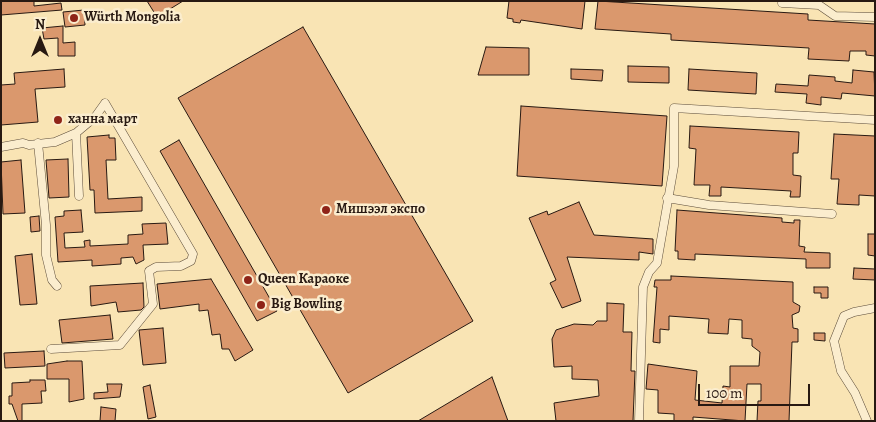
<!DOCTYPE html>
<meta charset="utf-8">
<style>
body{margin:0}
#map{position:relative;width:876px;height:422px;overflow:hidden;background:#f9e4b4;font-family:Alegreya,serif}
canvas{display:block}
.frame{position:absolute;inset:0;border:2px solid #281912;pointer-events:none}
.north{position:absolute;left:15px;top:15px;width:50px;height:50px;-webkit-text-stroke:4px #fbedce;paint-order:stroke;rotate:0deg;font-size:14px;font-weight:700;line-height:20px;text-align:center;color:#281912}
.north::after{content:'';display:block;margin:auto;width:18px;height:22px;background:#281912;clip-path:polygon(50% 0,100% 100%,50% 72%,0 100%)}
.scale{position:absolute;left:698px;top:384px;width:112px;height:22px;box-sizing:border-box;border:2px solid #281912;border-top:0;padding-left:6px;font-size:15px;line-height:18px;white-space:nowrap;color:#281912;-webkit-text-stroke:4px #fbedce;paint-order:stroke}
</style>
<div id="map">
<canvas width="876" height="422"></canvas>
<div class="frame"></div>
<div class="north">N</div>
<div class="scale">100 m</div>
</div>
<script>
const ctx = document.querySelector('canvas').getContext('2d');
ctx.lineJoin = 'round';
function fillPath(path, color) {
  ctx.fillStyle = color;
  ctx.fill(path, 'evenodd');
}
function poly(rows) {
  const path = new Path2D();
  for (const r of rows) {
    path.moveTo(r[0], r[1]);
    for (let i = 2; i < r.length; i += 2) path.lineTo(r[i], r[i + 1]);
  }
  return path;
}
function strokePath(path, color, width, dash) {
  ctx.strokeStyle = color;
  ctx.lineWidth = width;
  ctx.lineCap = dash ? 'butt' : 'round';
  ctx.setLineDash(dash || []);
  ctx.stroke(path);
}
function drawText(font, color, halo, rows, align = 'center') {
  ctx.font = font + ' Alegreya,serif';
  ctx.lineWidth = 5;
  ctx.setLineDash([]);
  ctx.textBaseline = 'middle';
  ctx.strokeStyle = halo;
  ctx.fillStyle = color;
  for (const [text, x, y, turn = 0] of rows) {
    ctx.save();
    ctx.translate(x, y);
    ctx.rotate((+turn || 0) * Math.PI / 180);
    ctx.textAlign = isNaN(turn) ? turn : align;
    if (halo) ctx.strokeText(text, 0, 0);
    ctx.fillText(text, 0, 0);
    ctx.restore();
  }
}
const building = poly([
 [1,1,34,1,34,6,61,3,62,10,1,15,1,1],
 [147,1,183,1,157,17,147,1],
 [509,1,585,1,582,29,521,20,520,23,513,22,513,19,507,18,509,1],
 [598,1,808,14,808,20,875,24,875,56,866,55,866,51,850,51,849,61,808,59,809,48,671,40,671,34,595,29,598,1],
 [84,10,85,25,65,27,63,12,84,10],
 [63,26,63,43,75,42,75,56,58,56,58,38,44,39,42,28,63,26],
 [303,27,473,321,348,393,178,98,303,27],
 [486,47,529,48,529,75,478,75,486,47],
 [628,66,669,67,669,83,628,82,628,66],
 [64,69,65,87,35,89,38,122,1,125,1,85,15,84,14,73,64,69],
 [571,69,603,70,602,81,571,79,571,69],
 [689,69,757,73,756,94,688,90,689,69],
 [853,70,874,72,875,96,842,93,841,99,821,97,821,105,806,103,807,94,775,92,776,84,808,86,809,75,835,77,835,81,852,83,853,70],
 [521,106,667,116,662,186,517,176,521,106],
 [690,126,799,132,798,153,793,153,793,175,801,176,800,197,790,197,791,191,721,187,721,196,709,196,710,185,694,185,696,149,689,148,690,126],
 [834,134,875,136,875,196,859,195,859,205,837,204,839,179,831,179,834,134],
 [109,135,109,138,115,138,116,160,106,160,108,199,142,197,142,211,95,213,94,190,90,190,87,137,109,135],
 [179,140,277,311,257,321,160,151,179,140],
 [68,159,69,197,49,198,46,160,68,159],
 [21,160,25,213,3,214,1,162,21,160],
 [579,202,594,235,653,239,653,254,639,252,639,260,567,257,581,301,562,308,550,283,556,280,529,218,547,211,548,215,579,202],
 [81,210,83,232,64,233,65,248,85,247,84,241,90,240,90,246,128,244,128,235,143,234,142,224,166,223,168,244,143,245,144,260,136,264,133,257,121,258,121,264,92,266,92,260,58,262,55,217,64,216,64,211,81,210],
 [677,210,782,218,782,222,794,223,794,220,800,220,799,246,805,247,804,252,830,253,830,268,806,268,806,259,695,254,695,260,678,259,678,251,675,251,677,210],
 [39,216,40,231,31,232,30,217,39,216],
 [868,234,875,234,875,256,868,255,868,234],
 [32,254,37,304,20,305,15,256,32,254],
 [854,268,875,269,875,280,853,279,854,268],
 [671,276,793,282,793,302,800,306,799,312,792,315,793,328,798,329,798,342,792,342,789,421,757,421,758,401,761,401,761,384,747,384,745,421,693,417,693,421,674,421,674,414,658,413,658,390,646,389,648,364,697,371,695,400,722,403,723,386,730,387,730,366,759,366,760,352,752,346,752,339,742,338,742,320,729,319,728,334,708,333,709,319,669,316,669,330,660,329,660,343,653,342,657,287,654,287,655,280,671,280,671,276],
 [211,279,253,350,235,361,229,349,222,349,220,334,212,335,208,310,199,311,199,304,160,309,157,284,211,279],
 [143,283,144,307,141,310,118,312,116,302,91,306,90,286,143,283],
 [814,287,828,287,828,298,821,298,821,293,814,293,814,287],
 [607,303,624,304,623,332,632,332,631,371,635,371,633,421,556,421,554,403,599,396,598,380,572,379,572,366,554,367,552,339,556,330,574,324,593,325,597,321,607,321,607,303],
 [110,315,113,339,62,343,59,320,110,315],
 [163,328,166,363,143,365,139,330,163,328],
 [814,333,825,333,825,341,814,340,814,333],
 [44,351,45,366,5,368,4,353,44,351],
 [67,361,82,361,84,399,69,402,69,379,47,379,47,364,67,361],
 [492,377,508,421,418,421,492,377],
 [30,380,45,380,46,391,41,391,42,403,22,404,22,421,18,421,12,404,9,404,9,396,12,396,12,383,30,382,30,380],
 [107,384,122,384,120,397,94,399,94,393,108,392,107,384],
 [150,385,156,417,148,419,143,387,150,385],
 [101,407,116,409,115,421,100,421,101,407]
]);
fillPath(building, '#da986d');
strokePath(building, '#281912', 1);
const street = poly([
 [782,3,819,5,835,16,875,17],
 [38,143,46,225,46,255,52,280,57,286],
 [1,147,23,143,29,145,55,142,76,133,79,196],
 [667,198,709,205,832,214],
 [51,349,120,345,153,304,149,271,156,267,181,266,191,261,193,254,105,103,95,117,76,133],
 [639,421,643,287,649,272,657,263,674,166,674,108,875,120],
 [867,421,855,393,841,371,834,341,844,316,854,312,875,308]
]);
strokePath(street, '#5c4c3a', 9);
strokePath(street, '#fbedce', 8);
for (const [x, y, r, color] of [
 [74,18,5,"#8f2418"],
 [58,120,5,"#8f2418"],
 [326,210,5,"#8f2418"],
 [248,280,5,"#8f2418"],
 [261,305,5,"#8f2418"]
]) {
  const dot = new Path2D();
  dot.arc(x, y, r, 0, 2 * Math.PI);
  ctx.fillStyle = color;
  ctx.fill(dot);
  strokePath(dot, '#fbedce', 2);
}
drawText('bold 14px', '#281912', '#fbedce', [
 ["Würth Mongolia",84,18],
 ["ханна март",68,120],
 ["Мишээл экспо",336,210],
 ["Queen Караоке",258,280],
 ["Big Bowling",271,305]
], 'left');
</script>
